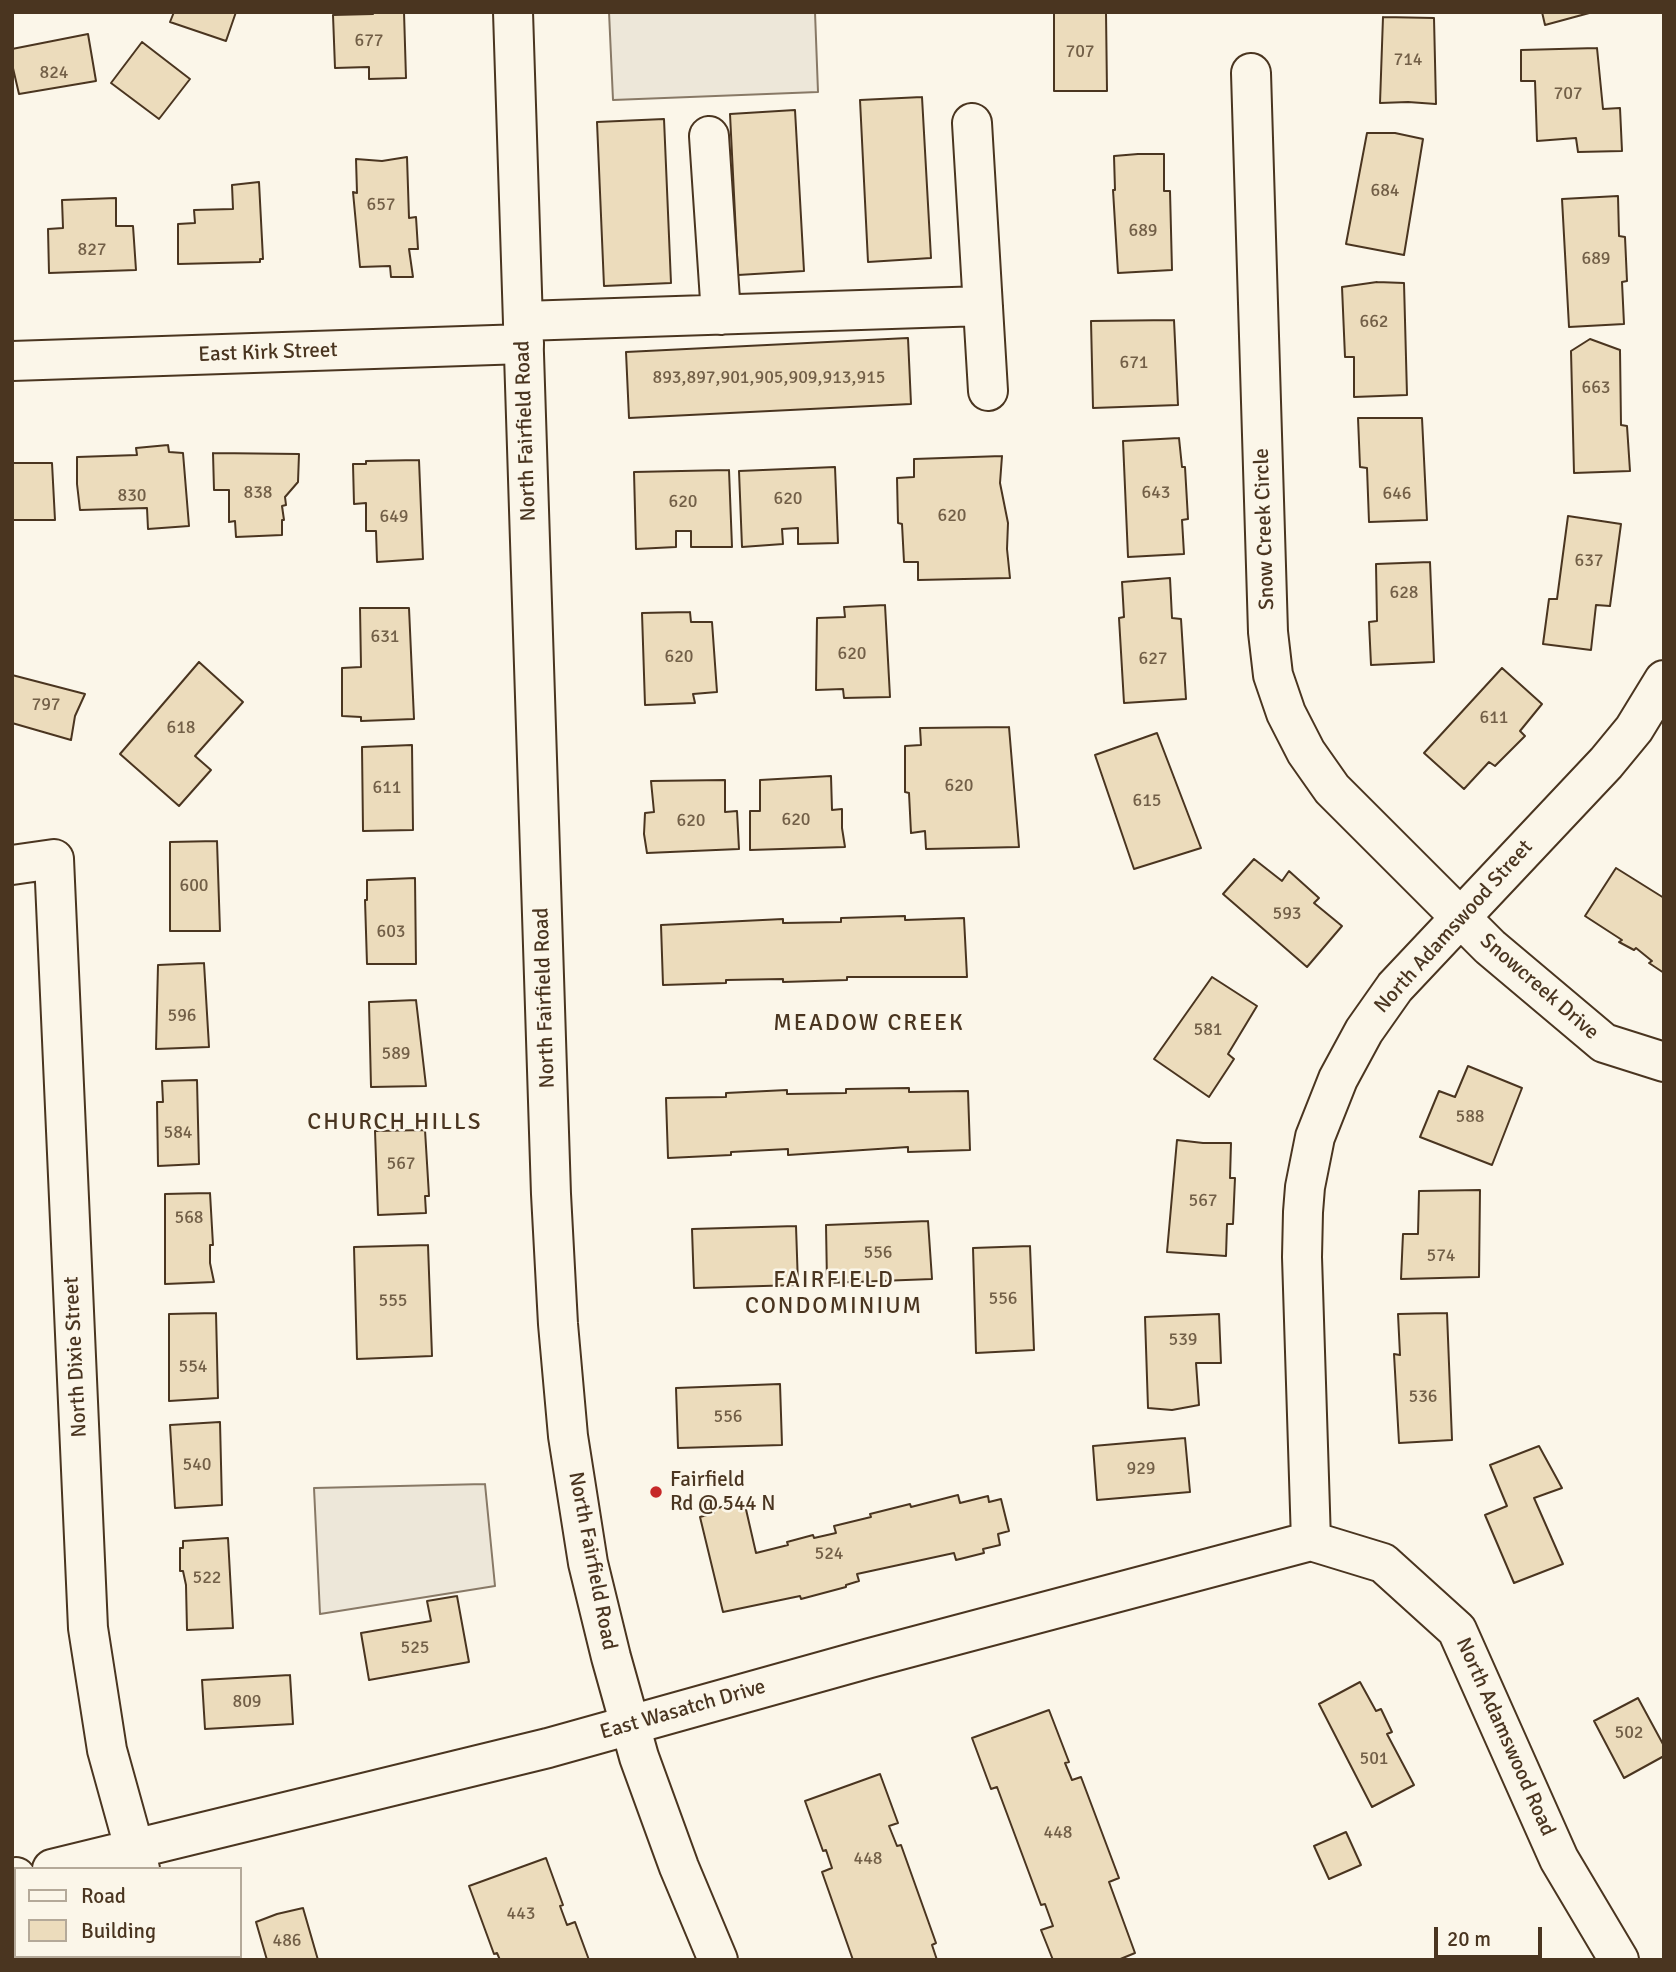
<!DOCTYPE html>
<style>
body{margin:0}
#map{position:relative;width:1676px;height:1972px;overflow:hidden;background:#fbf6e9;font-family:Signika,sans-serif}
canvas{display:block}
.frame{position:absolute;inset:0;border:14px solid #4a3520;pointer-events:none}
.legend{position:absolute;left:14px;top:1867px;width:228px;height:91px;box-sizing:border-box;background:#fbf6e9;border:2px solid #b4a999;margin:0;padding:9px 12px;list-style:none;font-size:21px;color:#4a3520}
.legend li{display:flex;align-items:center;gap:14px;height:35px}
.legend b{width:35px;border:2px solid #b4a999}
.scale{position:absolute;left:1434px;top:1927px;width:108px;height:32px;box-sizing:border-box;border:4px solid #4a3520;border-top:0;padding-left:9px;font-size:21px;line-height:24px;white-space:nowrap;color:#4a3520;-webkit-text-stroke:5px #fbf6e9;paint-order:stroke}
</style>
<div id="map">
<canvas width="1676" height="1972"></canvas>
<div class="frame"></div>
<ul class="legend">
<li><b style="height:9px;background:#fbf6e9"></b>Road</li>
<li><b style="height:19px;background:#ecdcbc"></b>Building</li>
</ul>
<div class="scale">20 m</div>
</div>
<script>
const ctx = document.querySelector('canvas').getContext('2d');
ctx.lineJoin = 'round';
function fillPath(path, color) {
  ctx.fillStyle = color;
  ctx.fill(path, 'evenodd');
}
function poly(rows) {
  const path = new Path2D();
  for (const r of rows) {
    path.moveTo(r[0], r[1]);
    for (let i = 2; i < r.length; i += 2) path.lineTo(r[i], r[i + 1]);
  }
  return path;
}
function strokePath(path, color, width, dash) {
  ctx.strokeStyle = color;
  ctx.lineWidth = width;
  ctx.lineCap = dash ? 'butt' : 'round';
  ctx.setLineDash(dash || []);
  ctx.stroke(path);
}
function drawText(font, color, halo, rows, align = 'center') {
  ctx.font = font + ' Signika,sans-serif';
  ctx.lineWidth = 5;
  ctx.setLineDash([]);
  ctx.textBaseline = 'middle';
  ctx.strokeStyle = halo;
  ctx.fillStyle = color;
  for (const [text, x, y, turn = 0] of rows) {
    ctx.save();
    ctx.translate(x, y);
    ctx.rotate((+turn || 0) * Math.PI / 180);
    ctx.textAlign = isNaN(turn) ? turn : align;
    if (halo) ctx.strokeText(text, 0, 0);
    ctx.fillText(text, 0, 0);
    ctx.restore();
  }
}
const parking = poly([
 [609,12,815,12,818,92,613,100,609,12],
 [485,1484,495,1586,320,1614,314,1488,485,1484]
]);
fillPath(parking, '#ede7d9');
strokePath(parking, '#887966', 2);
const building = poly([
 [174,12,236,12,226,41,170,22,174,12],
 [373,12,404,12,406,78,369,79,369,67,335,68,333,15,373,14,373,12],
 [1054,12,1106,12,1107,91,1054,91,1054,12],
 [1542,12,1593,12,1545,25,1542,12],
 [1383,17,1434,18,1436,104,1408,102,1380,103,1383,17],
 [88,34,96,81,19,94,12,64,12,49,88,34],
 [142,42,190,79,159,119,111,83,142,42],
 [1597,48,1603,109,1620,108,1622,151,1578,152,1576,138,1537,141,1535,81,1521,81,1521,50,1597,48],
 [922,97,931,258,868,262,860,100,922,97],
 [795,110,804,271,738,275,730,114,795,110],
 [664,119,671,283,604,286,597,122,664,119],
 [1367,133,1395,133,1423,139,1404,255,1346,244,1367,133],
 [1138,154,1164,154,1164,191,1170,191,1172,270,1118,273,1113,190,1115,190,1114,156,1138,154],
 [407,157,409,218,416,217,418,249,409,249,413,277,391,277,390,266,360,267,353,192,357,193,356,159,382,161,407,157],
 [259,182,263,259,260,259,260,262,178,264,178,224,195,223,194,210,233,209,232,185,259,182],
 [1618,196,1619,236,1625,237,1627,281,1622,282,1624,324,1569,327,1562,199,1618,196],
 [116,198,116,226,133,226,136,270,49,273,48,229,63,228,62,200,116,198],
 [1377,282,1404,283,1407,395,1354,397,1354,357,1345,357,1342,287,1377,282],
 [1174,320,1178,405,1093,408,1091,321,1174,320],
 [908,338,911,404,629,418,626,352,908,338],
 [1590,339,1620,350,1621,425,1627,426,1630,471,1574,473,1571,351,1590,339],
 [1358,418,1422,418,1427,520,1369,522,1367,468,1360,467,1358,418],
 [1179,438,1182,467,1185,467,1188,519,1182,520,1184,554,1128,557,1123,441,1179,438],
 [168,445,169,452,183,453,189,526,148,529,147,508,80,510,77,484,77,457,137,455,136,448,168,445],
 [213,453,299,454,298,482,285,497,286,505,282,506,284,520,282,520,282,535,236,537,235,521,229,522,229,490,214,490,213,453],
 [1002,456,1000,483,1008,523,1007,549,1010,578,918,580,918,562,904,562,902,524,898,523,897,478,914,477,914,459,1002,456],
 [419,460,423,559,377,562,376,531,366,531,366,503,354,504,353,464,366,464,366,461,419,460],
 [12,463,52,463,55,520,12,520,12,463],
 [835,467,838,543,798,544,798,528,782,529,783,544,742,547,739,471,835,467],
 [729,470,732,547,691,547,691,531,676,531,676,547,636,549,634,472,729,470],
 [1568,516,1621,524,1610,606,1596,605,1591,650,1543,644,1549,599,1557,599,1568,516],
 [1430,562,1434,662,1371,665,1369,622,1377,621,1376,564,1430,562],
 [1170,578,1172,618,1181,619,1186,699,1124,703,1119,618,1124,617,1122,582,1170,578],
 [885,605,890,697,844,698,843,689,816,690,817,618,845,617,844,607,885,605],
 [360,608,409,608,414,719,361,721,361,717,342,716,342,668,361,667,360,608],
 [690,612,691,622,712,622,717,692,693,694,695,703,645,705,642,613,690,612],
 [199,662,243,702,195,756,211,770,179,806,120,754,199,662],
 [1502,668,1542,704,1520,731,1525,736,1495,766,1489,762,1464,789,1424,753,1502,668],
 [12,675,85,694,75,716,71,740,12,723,12,675],
 [1009,727,1019,847,926,849,925,831,911,833,909,793,905,792,905,746,921,745,920,728,1009,727],
 [1157,733,1201,848,1134,869,1095,755,1157,733],
 [412,745,413,830,363,831,362,747,412,745],
 [831,776,832,810,842,809,842,828,845,847,750,850,750,811,760,811,760,780,831,776],
 [725,780,725,812,737,811,739,849,647,853,644,834,645,813,654,812,651,781,725,780],
 [217,841,220,931,170,931,170,842,217,841],
 [1254,859,1282,881,1289,871,1319,898,1314,903,1342,926,1307,967,1223,894,1254,859],
 [1616,868,1664,898,1664,973,1649,963,1652,961,1636,948,1634,950,1619,942,1622,940,1585,916,1616,868],
 [415,878,416,964,367,964,365,900,367,900,367,880,415,878],
 [905,916,905,920,964,918,967,977,847,977,847,980,783,982,783,979,726,980,726,983,663,985,661,925,783,919,783,923,841,922,841,918,905,916],
 [204,963,209,1047,156,1049,158,965,204,963],
 [1212,977,1257,1006,1228,1054,1234,1059,1209,1097,1154,1059,1212,977],
 [416,1000,426,1086,371,1087,369,1002,416,1000],
 [1468,1066,1522,1088,1492,1165,1420,1137,1439,1091,1455,1097,1468,1066],
 [197,1080,199,1164,158,1166,157,1102,163,1102,162,1081,197,1080],
 [909,1088,909,1092,968,1091,970,1150,908,1152,908,1147,788,1155,788,1149,731,1152,731,1155,668,1158,666,1098,726,1097,726,1093,787,1090,787,1094,846,1093,846,1089,909,1088],
 [425,1130,429,1196,425,1196,426,1213,378,1215,375,1131,425,1130],
 [1177,1140,1203,1143,1231,1143,1230,1178,1235,1178,1233,1224,1227,1224,1226,1256,1167,1252,1177,1140],
 [1480,1190,1479,1277,1401,1279,1403,1234,1418,1234,1419,1191,1480,1190],
 [210,1193,213,1245,210,1245,210,1263,214,1282,165,1284,165,1194,210,1193],
 [928,1221,932,1279,827,1283,826,1225,928,1221],
 [796,1226,798,1285,694,1288,692,1229,796,1226],
 [428,1245,432,1356,357,1359,354,1247,428,1245],
 [1030,1246,1034,1350,976,1353,973,1248,1030,1246],
 [216,1313,218,1398,169,1401,169,1314,216,1313],
 [1447,1313,1452,1440,1399,1443,1394,1354,1400,1355,1398,1314,1447,1313],
 [1219,1314,1221,1363,1196,1363,1199,1405,1172,1410,1148,1408,1145,1317,1219,1314],
 [780,1384,782,1445,678,1448,676,1388,780,1384],
 [220,1422,222,1505,175,1508,170,1425,220,1422],
 [1185,1438,1190,1492,1097,1500,1093,1446,1185,1438],
 [1539,1446,1562,1488,1534,1498,1563,1564,1514,1583,1485,1515,1507,1506,1490,1465,1539,1446],
 [958,1495,960,1503,988,1496,989,1502,1001,1499,1009,1531,998,1534,1000,1545,983,1549,984,1553,956,1560,954,1553,857,1574,859,1581,846,1585,846,1587,801,1599,800,1596,723,1612,700,1517,714,1513,713,1509,739,1503,740,1506,745,1505,756,1553,788,1545,787,1542,813,1535,814,1538,836,1533,834,1526,871,1517,870,1514,910,1504,911,1507,958,1495],
 [228,1538,233,1628,187,1630,186,1585,183,1571,180,1571,180,1548,183,1548,183,1541,228,1538],
 [457,1596,469,1662,369,1680,361,1633,431,1621,427,1601,457,1596],
 [290,1675,293,1724,205,1729,202,1680,290,1675],
 [1360,1682,1376,1711,1381,1709,1392,1732,1387,1734,1414,1785,1372,1807,1319,1704,1360,1682],
 [1638,1698,1664,1746,1664,1756,1624,1778,1594,1721,1638,1698],
 [1049,1710,1069,1762,1065,1763,1072,1780,1081,1777,1119,1878,1109,1882,1135,1953,1118,1960,1053,1960,1041,1930,1053,1926,1045,1904,1041,1905,997,1787,991,1789,972,1738,1049,1710],
 [880,1774,898,1823,889,1826,897,1846,901,1845,936,1943,932,1945,937,1960,853,1960,822,1872,832,1868,826,1850,823,1851,805,1801,880,1774],
 [1346,1832,1361,1865,1329,1879,1314,1846,1346,1832],
 [546,1858,563,1905,560,1906,567,1925,575,1922,589,1960,500,1960,497,1953,494,1954,469,1886,546,1858],
 [303,1908,318,1960,267,1960,256,1922,277,1914,303,1908]
]);
fillPath(building, '#ecdcbc');
strokePath(building, '#4a3520', 2);
const minor = poly([
 [1251,73,1268,632,1273,675,1286,713,1306,752,1332,789,1490,947,1604,1043,1664,1062],
 [972,123,988,391],
 [709,136,721,315],
 [523,321,983,306],
 [12,361,524,344],
 [12,865,54,859,88,1628,107,1750,140,1869],
 [1311,1541,1302,1257,1303,1212,1305,1187,1315,1137,1338,1079,1364,1031,1395,987,1606,763,1634,729,1664,680],
 [1311,1541,1383,1563,1457,1630,1559,1859,1619,1960],
 [52,1869,548,1748,870,1658,1311,1541],
 [12,1878,16,1877],
 [166,1956,167,1960]
]);
const major = poly([
 [513,12,551,1194,558,1324,568,1436,588,1563,611,1657,639,1757,679,1867,718,1960]
]);
strokePath(minor, '#4a3520', 42);
strokePath(major, '#4a3520', 42);
strokePath(minor, '#fbf6e9', 38);
strokePath(major, '#fbf6e9', 38);
for (const [x, y, r, color] of [
 [656,1492,7,"#c62828"]
]) {
  const dot = new Path2D();
  dot.arc(x, y, r, 0, 2 * Math.PI);
  ctx.fillStyle = color;
  ctx.fill(dot);
  strokePath(dot, '#fbf6e9', 2.5);
}
drawText('18px', '#725f47', null, [
 ["677",369,41],
 ["707",1080,52],
 ["714",1408,60],
 ["824",54,73],
 ["707",1568,94],
 ["684",1385,191],
 ["657",381,205],
 ["689",1143,231],
 ["827",92,250],
 ["689",1596,259],
 ["662",1374,322],
 ["671",1134,363],
 ["893,897,901,905,909,913,915",769,378],
 ["663",1596,388],
 ["838",258,493],
 ["643",1156,493],
 ["646",1397,494],
 ["830",132,496],
 ["620",788,499],
 ["620",683,502],
 ["620",952,516],
 ["649",394,517],
 ["637",1589,561],
 ["628",1404,593],
 ["631",385,637],
 ["620",852,654],
 ["620",679,657],
 ["627",1153,659],
 ["797",46,705],
 ["611",1494,718],
 ["618",181,728],
 ["620",959,786],
 ["611",387,788],
 ["615",1147,801],
 ["620",796,820],
 ["620",691,821],
 ["600",194,886],
 ["593",1287,914],
 ["603",391,932],
 ["596",182,1016],
 ["581",1208,1030],
 ["589",396,1054],
 ["588",1470,1117],
 ["584",178,1133],
 ["567",401,1164],
 ["567",1203,1201],
 ["568",189,1218],
 ["556",878,1253],
 ["574",1441,1256],
 ["556",1003,1299],
 ["555",393,1301],
 ["539",1183,1340],
 ["554",193,1367],
 ["536",1423,1397],
 ["556",728,1417],
 ["540",197,1465],
 ["929",1141,1469],
 ["524",829,1554],
 ["522",207,1578],
 ["525",415,1648],
 ["809",247,1702],
 ["502",1629,1733],
 ["501",1374,1759],
 ["448",1058,1833],
 ["448",868,1859],
 ["443",521,1914],
 ["486",287,1941]
]);
drawText('21px', '#4a3520', '#fbf6e9', [
 ["East Kirk Street",268,353,-2],
 ["North Fairfield Road",526,431,-92],
 ["Snow Creek Circle",1265,529,-92],
 ["North Adamswood Street",1454,927,-48],
 ["Snowcreek Drive",1539,987,41],
 ["North Fairfield Road",545,998,-92],
 ["North Dixie Street",76,1357,-93],
 ["North Fairfield Road",592,1561,79],
 ["East Wasatch Drive",683,1710,-16],
 ["North Adamswood Road",1505,1737,66]
]);
drawText('21px', '#4a3520', '#fbf6e9', [
 ["Fairfield",670,1480],
 ["Rd @ 544 N",670,1504]
], 'left');
ctx.letterSpacing = '2px';
drawText('23px', '#4a3520', '#fbf6e9', [
 ["MEADOW CREEK",869,1024],
 ["CHURCH HILLS",395,1123],
 ["FAIRFIELD",834,1281],
 ["CONDOMINIUM",834,1307]
]);
ctx.letterSpacing = '0px';
</script>
